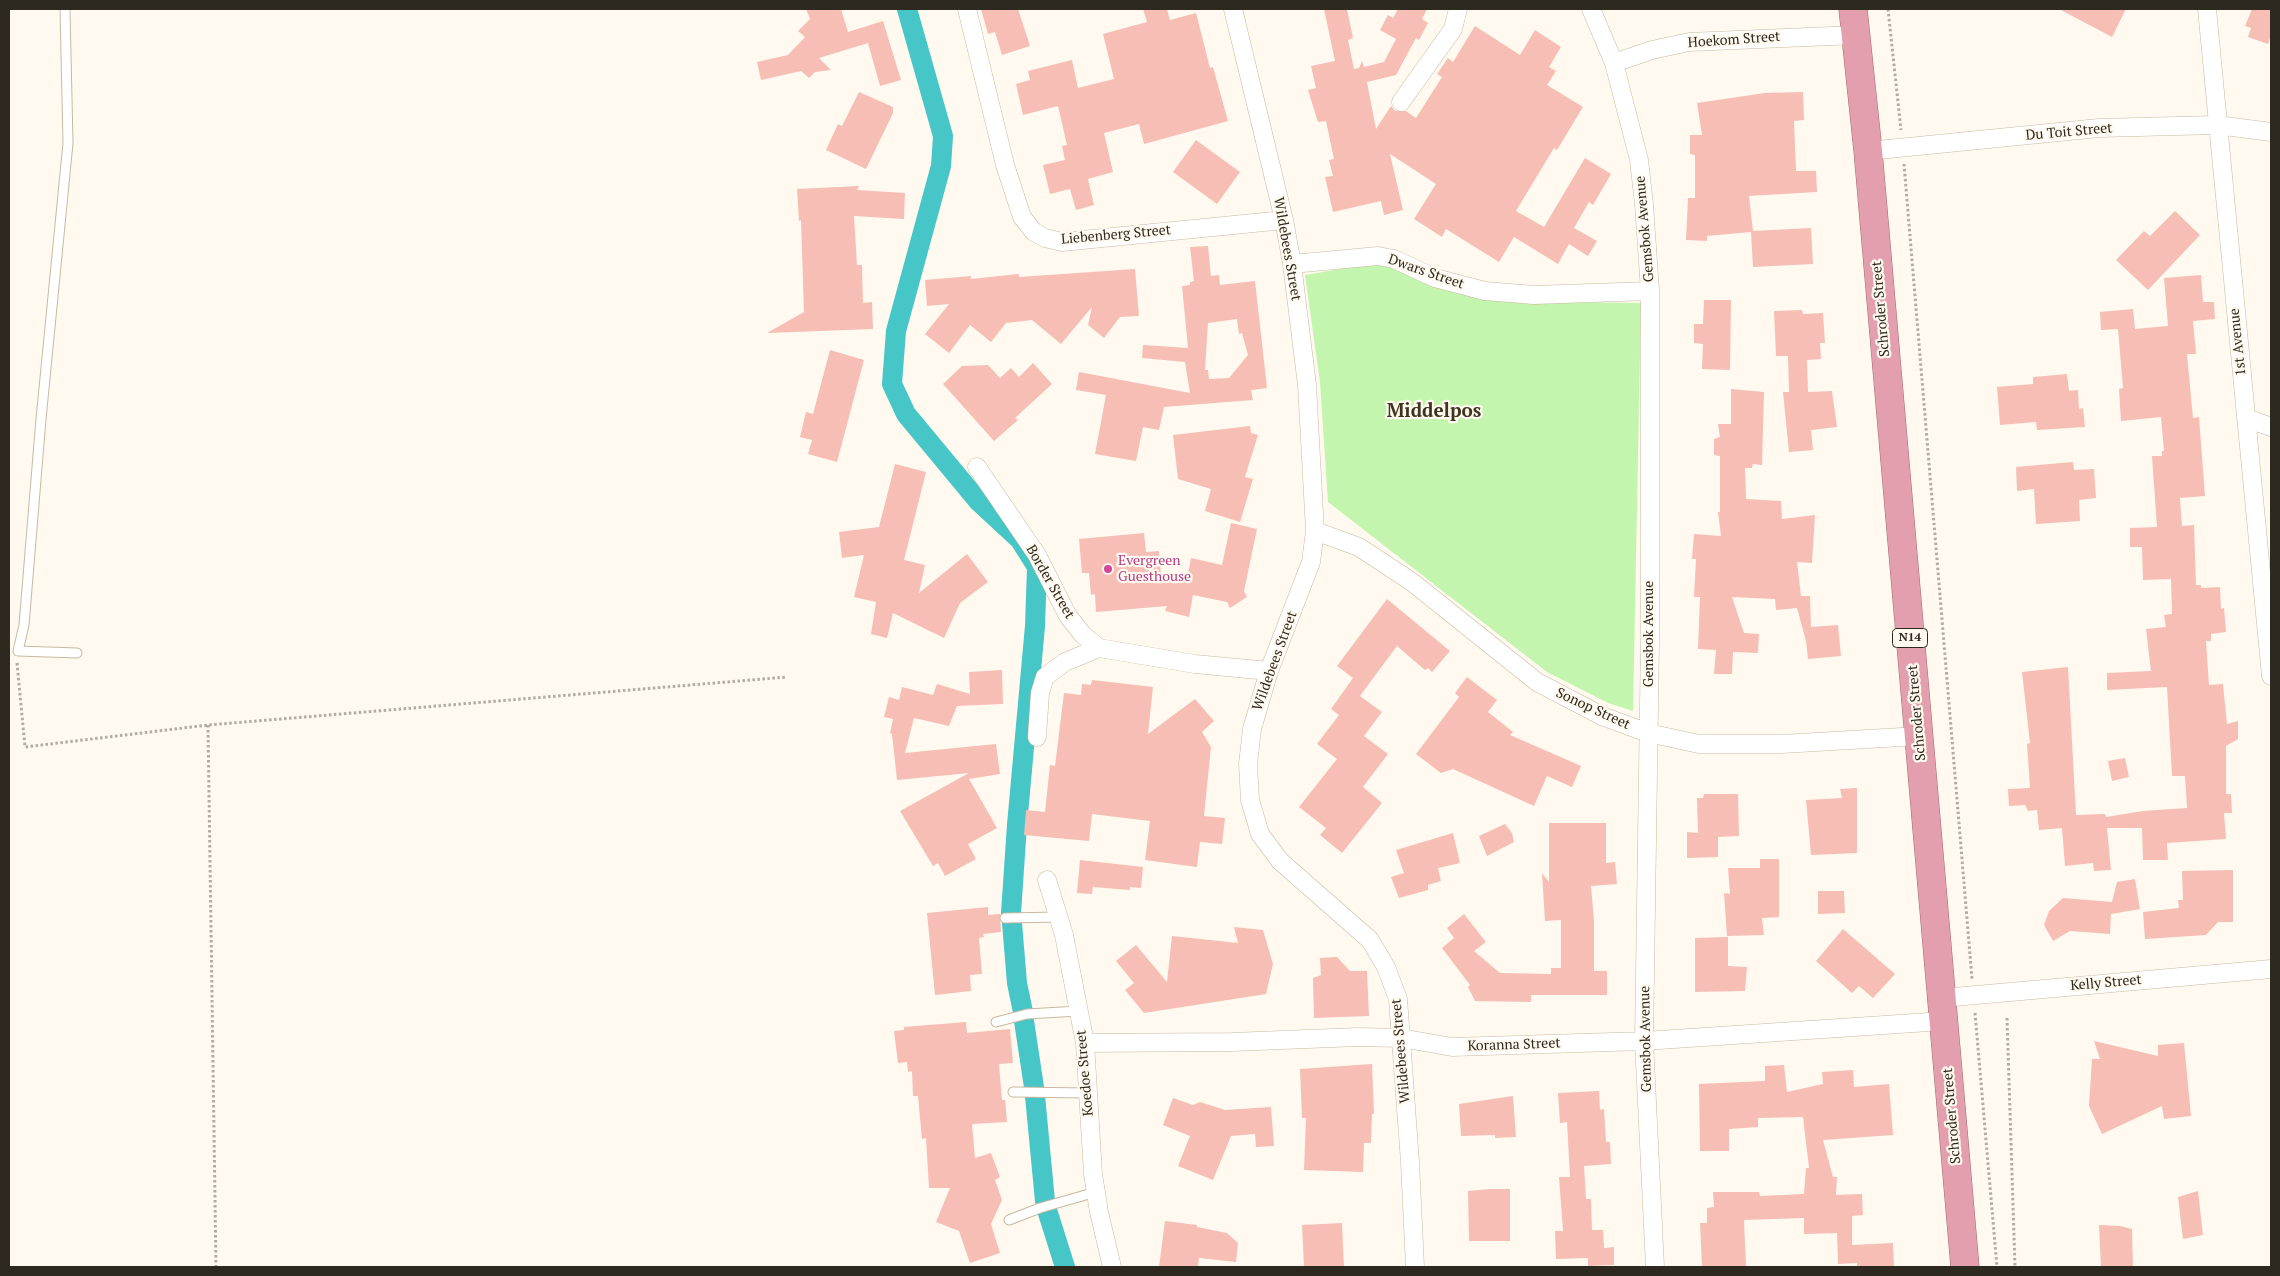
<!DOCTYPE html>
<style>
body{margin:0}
#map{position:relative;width:2280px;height:1276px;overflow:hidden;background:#fff9ef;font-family:"PT Serif",serif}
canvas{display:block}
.frame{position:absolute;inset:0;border:10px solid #2e291f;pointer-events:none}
</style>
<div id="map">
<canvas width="2280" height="1276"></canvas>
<div class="frame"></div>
</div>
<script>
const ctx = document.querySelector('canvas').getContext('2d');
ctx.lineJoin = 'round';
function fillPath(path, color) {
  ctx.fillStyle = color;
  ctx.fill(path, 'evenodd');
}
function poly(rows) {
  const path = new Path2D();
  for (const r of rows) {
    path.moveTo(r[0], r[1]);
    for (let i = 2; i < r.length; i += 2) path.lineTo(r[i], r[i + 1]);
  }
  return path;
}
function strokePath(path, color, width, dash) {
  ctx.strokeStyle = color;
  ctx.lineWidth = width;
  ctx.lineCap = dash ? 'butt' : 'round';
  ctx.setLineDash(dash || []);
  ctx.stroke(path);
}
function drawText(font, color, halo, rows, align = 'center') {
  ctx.font = font + ' "PT Serif",serif';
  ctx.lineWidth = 4.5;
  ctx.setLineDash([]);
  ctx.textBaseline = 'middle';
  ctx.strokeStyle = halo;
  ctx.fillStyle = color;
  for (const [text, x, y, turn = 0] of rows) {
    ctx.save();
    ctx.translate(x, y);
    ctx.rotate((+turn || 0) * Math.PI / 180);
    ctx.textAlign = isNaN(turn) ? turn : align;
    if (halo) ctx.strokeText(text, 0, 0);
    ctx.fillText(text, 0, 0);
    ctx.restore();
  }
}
fillPath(poly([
 [1387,261,1501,301,1641,303,1633,711,1608,703,1547,672,1328,502,1320,382,1305,275]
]), '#c4f5ae');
strokePath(poly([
 [907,9,943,136,941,166,896,331,892,384,906,414,979,502,1020,540,1037,567,1035,626,1017,825,1011,913],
 [1012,923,1017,983,1023,1012],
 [1024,1021,1034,1087],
 [1035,1096,1045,1201],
 [1047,1210,1065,1267]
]), '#46c6c7', 20);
fillPath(poly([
 [806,9,841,9,848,32,883,21,901,80,880,86,868,43,819,58,831,70,815,72,809,78,801,71,761,80,757,62,788,55,805,37,798,31,810,19],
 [981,9,1018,9,1030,46,1002,55,995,32,988,34],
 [1143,9,1167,9,1170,20,1196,13,1210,68,1213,67,1228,121,1144,144,1139,124,1104,133,1113,172,1088,179,1094,205,1076,210,1070,189,1050,194,1043,165,1065,160,1062,146,1067,145,1058,106,1023,115,1016,84,1030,80,1028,71,1072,60,1078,88,1114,79,1103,34,1147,22],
 [1324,9,1347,9,1353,38,1348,40,1354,69,1359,68,1362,61,1364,67,1384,62,1396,39,1380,30,1388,15,1393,18,1398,9,1427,9,1422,19,1428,23,1419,40,1416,38,1396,75,1367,82,1376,129,1391,106,1395,111,1406,111,1416,118,1442,77,1437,74,1448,58,1453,62,1475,26,1520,55,1535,30,1561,47,1549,67,1556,71,1547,85,1583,107,1557,150,1554,148,1516,211,1544,227,1585,158,1611,174,1593,205,1589,202,1574,228,1597,241,1588,256,1569,244,1558,264,1514,237,1499,262,1446,229,1442,237,1414,219,1436,184,1390,154,1403,210,1384,215,1381,201,1333,212,1325,177,1333,176,1329,160,1334,159,1326,121,1318,122,1308,90,1316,88,1311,66,1335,61],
 [2059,9,2126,9,2112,37],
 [2252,9,2271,9,2271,35,2268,44,2248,37,2251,28,2245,26],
 [859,92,893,107,893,113,866,169,826,150,838,124,842,126],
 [1803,92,1804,120,1794,121,1796,171,1816,171,1817,192,1749,196,1753,231,1811,228,1813,264,1753,267,1751,232,1707,236,1707,241,1686,240,1688,198,1695,198,1695,155,1690,154,1690,135,1702,135,1697,103,1765,93],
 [1196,140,1240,172,1217,204,1173,172],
 [859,186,857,190,905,193,904,219,854,216,857,265,862,265,863,303,872,302,873,329,767,333,804,312,801,220,799,221,797,189],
 [2175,211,2200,235,2148,290,2116,260,2144,231,2150,236],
 [1208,246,1211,276,1219,275,1220,285,1255,281,1267,388,1251,390,1253,400,1164,407,1159,430,1143,427,1136,461,1095,454,1106,395,1076,390,1079,372,1190,393,1185,362,1142,358,1143,345,1188,348,1182,286,1190,285,1190,282,1194,281,1190,247],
 [1237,319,1239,334,1242,333,1248,355,1229,378,1209,379,1208,370,1205,370,1208,323],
 [1135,269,1139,316,1120,317,1104,338,1088,325,1092,307,1061,344,1032,320,1006,323,991,342,970,325,949,353,925,334,949,304,927,306,925,280,971,276,971,279,1019,274,1019,277],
 [2201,275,2203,302,2214,302,2215,319,2193,321,2196,354,2187,354,2193,418,2199,417,2205,496,2180,498,2182,526,2194,525,2196,585,2201,585,2201,588,2220,587,2221,609,2224,608,2226,632,2211,634,2211,641,2206,641,2209,685,2223,684,2227,724,2238,721,2238,739,2226,746,2226,794,2231,794,2232,813,2224,813,2226,839,2167,843,2168,860,2143,860,2142,828,2107,828,2111,870,2094,871,2093,863,2065,866,2062,828,2039,830,2037,810,2028,811,2025,805,2009,806,2008,789,2030,788,2027,744,2030,743,2022,672,2068,667,2076,815,2105,814,2106,817,2143,811,2187,808,2185,776,2172,776,2167,687,2107,690,2107,673,2151,671,2146,629,2166,627,2164,615,2172,614,2171,579,2143,580,2142,547,2130,547,2130,528,2157,527,2152,456,2162,456,2162,451,2164,451,2161,417,2121,421,2119,389,2123,388,2118,329,2101,330,2100,312,2133,309,2135,329,2168,326,2164,278],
 [1704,300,1731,300,1730,370,1702,369,1703,344,1694,343,1694,324,1703,324],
 [1802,310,1803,314,1823,313,1825,343,1820,343,1821,359,1807,360,1808,392,1832,391,1837,427,1811,430,1813,450,1789,452,1783,392,1789,392,1788,356,1776,356,1774,311],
 [830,350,864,360,837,462,808,454,812,440,800,437,806,412,813,414],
 [1033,363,1052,384,1015,418,1018,420,994,441,943,384,962,366,988,365,1000,378,1011,368,1019,377],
 [2067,374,2069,391,2078,390,2079,409,2083,408,2085,427,2037,430,2036,422,2000,425,1997,387,2033,384,2033,377],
 [1731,389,1764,392,1762,465,1753,464,1752,468,1745,468,1746,499,1781,501,1782,519,1815,515,1812,563,1797,562,1801,596,1810,596,1811,627,1838,625,1841,656,1808,659,1806,641,1797,608,1776,610,1775,599,1732,597,1744,633,1759,634,1758,653,1733,652,1732,674,1714,674,1716,650,1698,649,1700,597,1694,597,1696,559,1692,559,1694,534,1721,536,1718,512,1720,512,1720,456,1714,455,1714,439,1720,437,1718,424,1731,424],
 [1250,426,1251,433,1258,435,1245,477,1253,479,1240,522,1205,511,1211,489,1178,479,1173,435],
 [2073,462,2074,470,2094,469,2096,498,2079,500,2080,521,2036,524,2034,489,2017,491,2016,467],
 [895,464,926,472,904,560,925,565,919,593,967,554,988,582,960,603,944,638,893,613,887,638,871,634,876,602,854,597,864,555,842,558,839,532,879,527],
 [1231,523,1257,529,1244,591,1247,597,1230,608,1227,602,1193,595,1189,617,1165,611,1167,606,1096,612,1095,594,1091,595,1089,573,1082,573,1079,539,1144,533,1146,552,1159,551,1161,574,1187,580,1191,558,1222,565],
 [1387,599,1450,651,1432,672,1428,668,1425,670,1397,646,1360,696,1382,712,1364,736,1388,754,1363,787,1382,803,1342,853,1320,835,1326,828,1299,807,1337,759,1317,744,1339,715,1331,709,1353,678,1337,666],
 [1002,670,1003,704,957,706,949,726,914,718,905,753,996,744,1000,774,969,779,997,828,968,844,976,859,945,876,938,863,933,866,900,811,969,773,897,780,892,734,890,733,893,719,884,717,889,697,899,700,902,687,933,695,937,684,970,694,969,672],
 [1467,677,1497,700,1488,712,1513,732,1510,735,1581,766,1572,787,1547,776,1534,806,1453,769,1441,773,1416,754,1459,697,1455,693],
 [1092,680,1153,687,1148,734,1195,699,1214,721,1202,732,1211,747,1204,816,1225,818,1222,844,1200,842,1197,867,1145,860,1150,821,1092,814,1089,841,1024,835,1026,810,1045,812,1050,765,1055,766,1064,693,1081,695,1082,684,1091,685],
 [2125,758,2129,777,2112,781,2108,761],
 [1857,788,1857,853,1811,855,1806,800,1842,798,1840,789],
 [1704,794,1738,794,1739,836,1718,837,1718,857,1687,858,1687,832,1698,833,1697,798,1703,798],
 [1549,823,1606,823,1606,863,1615,862,1617,884,1591,886,1594,921,1594,971,1607,971,1607,995,1531,995,1531,1002,1475,1001,1468,987,1470,985,1442,948,1454,938,1447,928,1464,914,1486,942,1474,951,1500,973,1551,974,1551,968,1561,968,1561,920,1545,921,1542,873,1549,882],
 [1505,824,1512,833,1514,842,1487,856,1479,836],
 [1453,833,1460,863,1438,868,1441,881,1428,885,1428,890,1399,898,1391,877,1404,873,1396,850],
 [1760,859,1779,859,1779,917,1762,918,1764,935,1727,936,1724,893,1730,894,1728,868,1760,868],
 [1080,860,1143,867,1141,888,1130,887,1130,890,1093,887,1092,894,1077,893],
 [2233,870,2233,922,2218,922,2206,935,2145,939,2143,912,2179,908,2178,900,2183,900,2182,871],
 [2135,879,2140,909,2111,914,2110,934,2070,931,2053,941,2044,925,2049,911,2063,898,2112,902,2117,882],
 [1818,891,1844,891,1845,913,1818,914],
 [988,907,988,915,1000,914,1001,932,983,934,984,937,979,938,982,974,970,975,971,991,935,995,927,913],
 [1234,927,1263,930,1273,964,1266,994,1144,1013,1125,990,1134,983,1116,961,1136,945,1167,982,1172,936,1238,943],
 [1843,929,1895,974,1873,998,1859,986,1852,993,1816,961],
 [1728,937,1728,966,1747,967,1745,991,1695,992,1695,938],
 [1337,957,1350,971,1367,971,1369,1016,1314,1018,1313,978,1321,975,1320,958],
 [966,1022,967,1033,1010,1029,1013,1063,999,1064,1002,1100,1005,1100,1007,1122,972,1124,975,1158,991,1153,1000,1177,995,1180,1002,1200,991,1224,1000,1253,970,1263,959,1231,936,1222,950,1188,929,1188,926,1138,922,1139,918,1096,913,1096,912,1071,908,1072,907,1062,898,1063,894,1031,904,1030,904,1027],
 [2094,1041,2158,1056,2158,1045,2184,1043,2191,1116,2164,1119,2162,1106,2102,1134,2089,1106,2092,1059,2100,1059],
 [1372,1064,1374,1114,1372,1114,1371,1143,1364,1143,1363,1172,1304,1170,1306,1118,1302,1118,1300,1069],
 [1784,1065,1787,1092,1823,1084,1822,1072,1853,1070,1854,1087,1889,1084,1893,1135,1823,1140,1833,1177,1837,1177,1836,1195,1862,1194,1863,1215,1852,1216,1852,1245,1893,1243,1894,1267,1857,1267,1857,1263,1838,1264,1837,1233,1804,1234,1804,1218,1744,1220,1746,1267,1702,1267,1700,1223,1707,1223,1707,1208,1714,1207,1713,1192,1759,1192,1760,1196,1804,1194,1806,1168,1809,1168,1803,1117,1758,1118,1758,1127,1729,1129,1729,1151,1700,1151,1699,1084,1765,1081,1765,1066],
 [1599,1091,1600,1110,1604,1109,1606,1142,1610,1142,1611,1164,1584,1166,1586,1199,1591,1199,1592,1230,1603,1230,1604,1248,1614,1247,1614,1265,1588,1266,1588,1258,1556,1259,1555,1231,1563,1231,1559,1177,1570,1177,1567,1122,1560,1123,1558,1093],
 [1513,1096,1516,1137,1495,1138,1495,1135,1461,1136,1459,1104],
 [1173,1098,1193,1105,1200,1102,1225,1110,1271,1107,1274,1146,1256,1147,1255,1134,1231,1136,1213,1180,1178,1166,1190,1136,1163,1125],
 [1490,1189,1510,1189,1510,1241,1469,1241,1468,1191],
 [2198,1191,2203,1235,2183,1239,2178,1197],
 [1165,1221,1197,1225,1197,1227,1227,1233,1238,1243,1236,1262,1199,1258,1198,1267,1159,1267],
 [1342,1223,1344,1267,1304,1267,1302,1225],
 [2099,1225,2120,1226,2132,1229,2133,1267,2101,1267]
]), '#f6beb5');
const service = poly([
 [65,9,68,143,41,419,24,625,18,651,77,653],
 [1005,918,1059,917],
 [996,1022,1027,1014,1079,1011],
 [1013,1092,1088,1093],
 [1009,1220,1040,1208,1096,1192]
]);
const minor = poly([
 [967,9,1005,165,1022,217,1034,232,1045,238,1062,242,1284,220],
 [1233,9,1284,220,1292,264,1307,385,1315,531,1311,562,1269,671,1252,729,1248,764,1250,800,1260,834,1280,861,1370,940,1386,967,1398,999,1410,1162,1415,1267],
 [1591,9,1614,63,1639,160,1644,204,1650,291,1650,640,1644,1041,1655,1267],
 [2207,9,2271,676],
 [1614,63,1652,50,1689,42,1856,35],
 [1401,102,1453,29,1458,9],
 [1868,151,2099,128,2217,125,2271,132],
 [1292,264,1378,256,1394,259,1435,278,1485,291,1534,295,1650,291],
 [2246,418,2271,427],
 [977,467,1037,555,1068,616,1083,635,1099,648,1195,664,1269,671],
 [1315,531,1359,547,1412,582,1537,682,1602,716,1648,733,1699,744,1782,744,1919,736],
 [1037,737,1040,693,1045,677,1065,662,1099,648],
 [1047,880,1064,935,1085,1043,1093,1174,1099,1212,1112,1267],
 [1942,998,2271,969],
 [1085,1043,1232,1042,1358,1037,1401,1038,1452,1047,1644,1041,1944,1021]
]);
const trunk = poly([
 [1853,9,1868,151,1965,1267]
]);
strokePath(service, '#c7b9a0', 11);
strokePath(minor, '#c7b9a0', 19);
strokePath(trunk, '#a06670', 29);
strokePath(poly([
 [1888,9,1901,130],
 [1904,164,1972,979],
 [17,663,25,747,208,725,787,677],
 [208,725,216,1267],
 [1975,1013,1997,1267],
 [2007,1018,2015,1267]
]), '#b1aca2', 3, [2.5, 2.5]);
strokePath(service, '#fff', 9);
strokePath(minor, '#fff', 18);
strokePath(trunk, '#e49faf', 28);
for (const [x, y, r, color] of [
 [1108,569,5,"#d1479c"]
]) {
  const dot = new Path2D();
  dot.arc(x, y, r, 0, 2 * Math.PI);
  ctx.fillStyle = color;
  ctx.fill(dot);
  strokePath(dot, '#fff9ef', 2);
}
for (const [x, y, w] of [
 [1910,638,35]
]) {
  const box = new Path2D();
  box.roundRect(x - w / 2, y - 9.5, w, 19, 4);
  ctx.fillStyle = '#fff9ef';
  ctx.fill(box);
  strokePath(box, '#2e291f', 1);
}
drawText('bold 12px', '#2e291f', null, [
 ["N14",1910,638]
]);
drawText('14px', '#2e291f', '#fff9ef', [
 ["Hoekom Street",1734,40,-4],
 ["Du Toit Street",2069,132,-5],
 ["Gemsbok Avenue",1645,229,-95],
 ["Liebenberg Street",1116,235,-5],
 ["Wildebees Street",1287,249,80],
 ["Dwars Street",1426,272,19],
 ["Schroder Street",1881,309,-95],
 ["1st Avenue",2238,342,-96],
 ["Border Street",1050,582,60],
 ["Gemsbok Avenue",1649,634,-90],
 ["Wildebees Street",1275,661,-70],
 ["Sonop Street",1593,709,25],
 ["Schroder Street",1917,713,-95],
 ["Kelly Street",2106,983,-5],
 ["Gemsbok Avenue",1646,1039,-91],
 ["Koranna Street",1514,1045,-2],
 ["Wildebees Street",1401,1051,-95],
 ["Koedoe Street",1085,1073,-95],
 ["Schroder Street",1952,1116,-95]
]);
drawText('14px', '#b23c85', '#fff9ef', [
 ["Evergreen",1118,561],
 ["Guesthouse",1118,577]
], 'left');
drawText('bold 19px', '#3f341f', '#fff9ef', [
 ["Middelpos",1434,412]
]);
</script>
